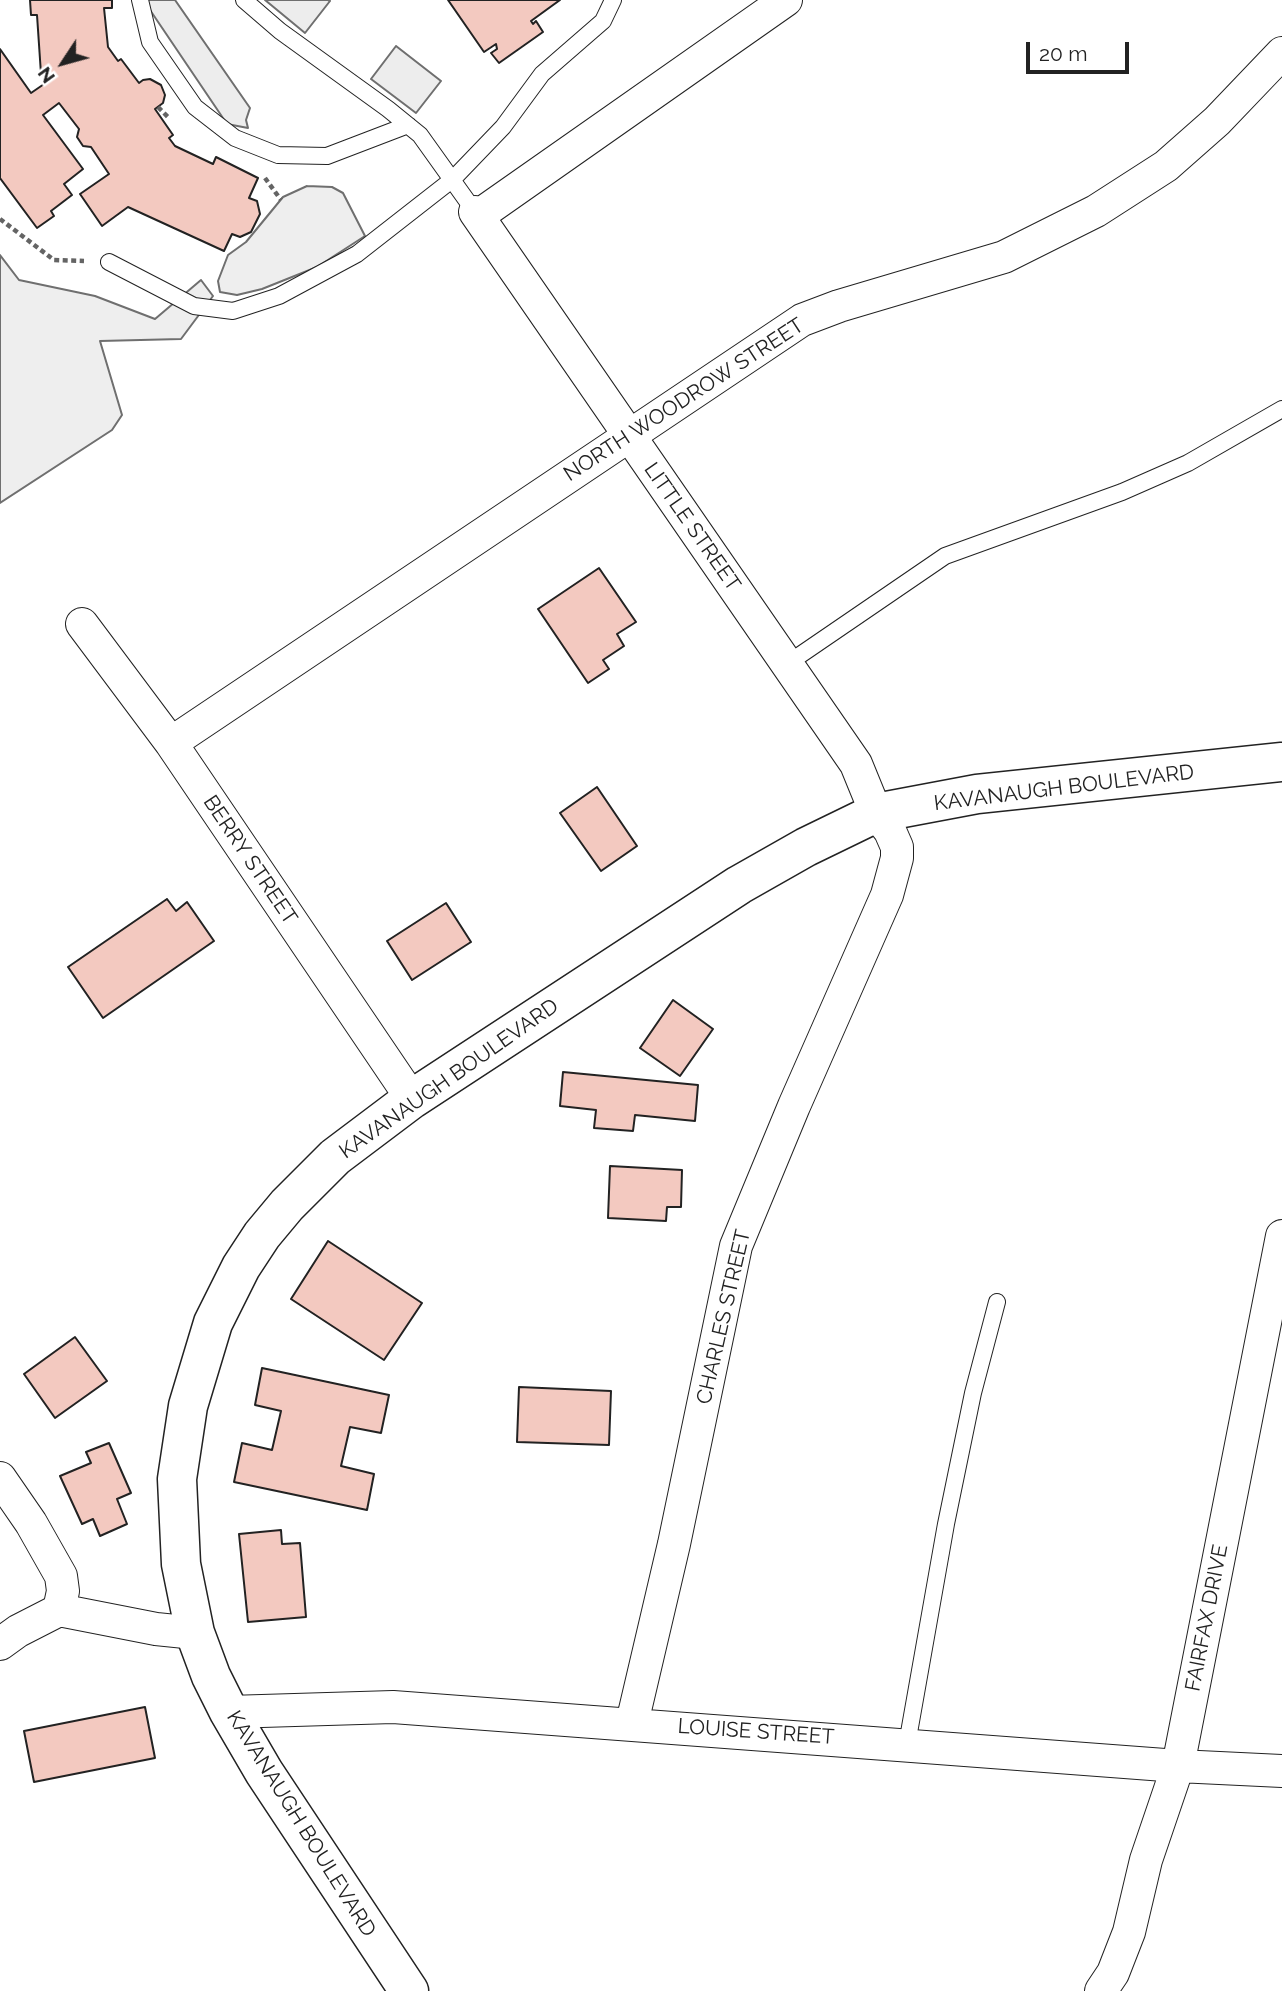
<!DOCTYPE html>
<style>
body{margin:0}
#map{position:relative;width:1282px;height:1991px;overflow:hidden;background:#fff;font-family:Raleway,sans-serif}
canvas{display:block}
.north{position:absolute;left:28px;top:28px;width:70px;height:70px;-webkit-text-stroke:5px #fff;paint-order:stroke;rotate:234deg;font-size:19px;font-weight:700;line-height:28px;text-align:center;color:#222}
.north::after{content:'';display:block;margin:auto;width:24px;height:32px;background:#222;clip-path:polygon(50% 0,100% 100%,50% 72%,0 100%)}
.scale{position:absolute;left:1026px;top:42px;width:103px;height:32px;box-sizing:border-box;border:4px solid #222;border-top:0;padding-left:9px;font-size:21px;line-height:24px;white-space:nowrap;color:#222;-webkit-text-stroke:5px #fff;paint-order:stroke}
</style>
<div id="map">
<canvas width="1282" height="1991"></canvas>
<div class="north">N</div>
<div class="scale">20 m</div>
</div>
<script>
const ctx = document.querySelector('canvas').getContext('2d');
ctx.lineJoin = 'round';
function fillPath(path, color) {
  ctx.fillStyle = color;
  ctx.fill(path, 'evenodd');
}
function poly(rows) {
  const path = new Path2D();
  for (const r of rows) {
    path.moveTo(r[0], r[1]);
    for (let i = 2; i < r.length; i += 2) path.lineTo(r[i], r[i + 1]);
  }
  return path;
}
function strokePath(path, color, width, dash) {
  ctx.strokeStyle = color;
  ctx.lineWidth = width;
  ctx.lineCap = dash ? 'butt' : 'round';
  ctx.setLineDash(dash || []);
  ctx.stroke(path);
}
function drawText(font, color, halo, rows, align = 'center') {
  ctx.font = font + ' Raleway,sans-serif';
  ctx.lineWidth = 5;
  ctx.setLineDash([]);
  ctx.textBaseline = 'middle';
  ctx.strokeStyle = halo;
  ctx.fillStyle = color;
  for (const [text, x, y, turn = 0] of rows) {
    ctx.save();
    ctx.translate(x, y);
    ctx.rotate((+turn || 0) * Math.PI / 180);
    ctx.textAlign = isNaN(turn) ? turn : align;
    if (halo) ctx.strokeText(text, 0, 0);
    ctx.fillText(text, 0, 0);
    ctx.restore();
  }
}
const green = poly([
 [307,186,332,187,343,193,365,236,317,267,262,289,237,295,220,292,218,281,228,255,246,242,283,197,307,186],
 [0,255,19,280,95,296,155,319,201,280,213,296,181,339,100,341,122,415,112,430,0,503,0,255]
]);
fillPath(green, '#eee');
strokePath(green, '#6f6f6f', 2);
const parking = poly([
 [148,0,175,0,250,108,246,120,248,128,227,124,148,7,148,0],
 [265,0,328,0,330,1,305,33,265,0],
 [396,46,441,81,416,113,371,79,396,46]
]);
fillPath(parking, '#ededed');
strokePath(parking, '#6f6f6f', 2);
const building = poly([
 [30,0,112,0,112,8,104,8,108,47,118,61,121,59,139,83,143,80,150,79,161,85,165,95,163,103,155,109,173,135,169,138,175,146,213,164,216,157,258,178,249,198,257,201,260,214,251,232,240,237,232,234,224,251,128,207,102,226,80,194,109,174,91,147,83,146,77,137,79,129,59,103,43,115,83,169,64,184,72,195,51,211,54,216,37,228,0,178,0,49,31,93,47,82,41,74,37,15,31,15,30,0],
 [448,0,560,0,531,21,533,24,536,21,543,32,499,63,491,53,497,49,496,44,484,52,448,0],
 [599,568,636,622,617,634,624,646,603,660,609,669,588,683,538,609,599,568],
 [597,787,637,846,601,871,560,813,597,787],
 [167,899,176,911,187,902,214,941,103,1018,68,967,167,899],
 [446,903,471,942,412,980,387,941,446,903],
 [673,1000,713,1029,680,1076,640,1048,673,1000],
 [563,1072,698,1085,695,1121,635,1115,633,1131,594,1128,596,1110,560,1106,563,1072],
 [610,1166,682,1170,681,1207,667,1207,666,1221,608,1218,610,1166],
 [328,1241,422,1303,384,1360,291,1299,328,1241],
 [75,1337,107,1381,55,1418,24,1374,75,1337],
 [262,1368,389,1395,381,1433,350,1427,341,1466,374,1474,367,1510,234,1482,242,1443,272,1450,281,1411,255,1405,262,1368],
 [519,1387,611,1391,609,1445,517,1442,519,1387],
 [109,1443,131,1493,117,1499,127,1524,100,1536,93,1519,82,1524,60,1476,91,1463,86,1452,109,1443],
 [281,1530,282,1544,300,1543,306,1617,248,1622,239,1534,281,1530],
 [145,1707,155,1758,34,1782,24,1731,145,1707]
]);
fillPath(building, '#f3c9c0');
strokePath(building, '#222', 2);
const lane = poly([
 [140,0,150,42,195,107,235,138,278,155,327,156,408,125],
 [244,0,280,31,388,109,420,135,475,212],
 [109,262,194,306,233,311,279,296,357,254,453,179,503,127,542,74,603,21,613,0],
 [787,664,945,556,1122,492,1188,463,1282,409],
 [907,1744,946,1524,973,1393,997,1302]
]);
const street = poly([
 [475,212,856,764,876,813,890,831,897,847,897,858,887,895,794,1106,736,1246,674,1544,632,1723],
 [478,216,786,0],
 [82,624,171,743,412,1099],
 [171,743,802,320,839,306,1004,257,1096,211,1166,166,1217,121,1282,53],
 [0,1478,31,1523,61,1576,63,1591,59,1610],
 [0,1644,18,1631,59,1610,156,1629,195,1633],
 [229,1712,393,1707,1178,1766,1282,1771],
 [1101,1991,1113,1973,1129,1932,1146,1860,1178,1766,1282,1236]
]);
const secondary = poly([
 [409,1991,264,1772,229,1712,211,1676,195,1633,181,1564,177,1479,188,1406,213,1323,241,1267,262,1235,287,1205,335,1157,412,1099,739,885,806,847,876,813,977,794,1282,762]
]);
strokePath(lane, '#222', 18);
strokePath(street, '#222', 34);
strokePath(secondary, '#222', 41);
strokePath(poly([
 [158,107,170,119],
 [265,178,281,200],
 [0,219,54,260,84,261]
]), '#646464', 4.5, [5, 3.5]);
strokePath(lane, '#fff', 16);
strokePath(street, '#fff', 32);
strokePath(secondary, '#fff', 38);
drawText('21px', '#222', '#fff', [
 ["NORTH WOODROW STREET",684,400,-33],
 ["LITTLE STREET",692,527,55],
 ["KAVANAUGH BOULEVARD",1064,788,-7],
 ["BERRY STREET",250,860,56],
 ["KAVANAUGH BOULEVARD",449,1079,-35],
 ["CHARLES STREET",724,1317,-77],
 ["FAIRFAX DRIVE",1207,1618,-79],
 ["LOUISE STREET",756,1732,4],
 ["KAVANAUGH BOULEVARD",301,1824,58]
]);
</script>
